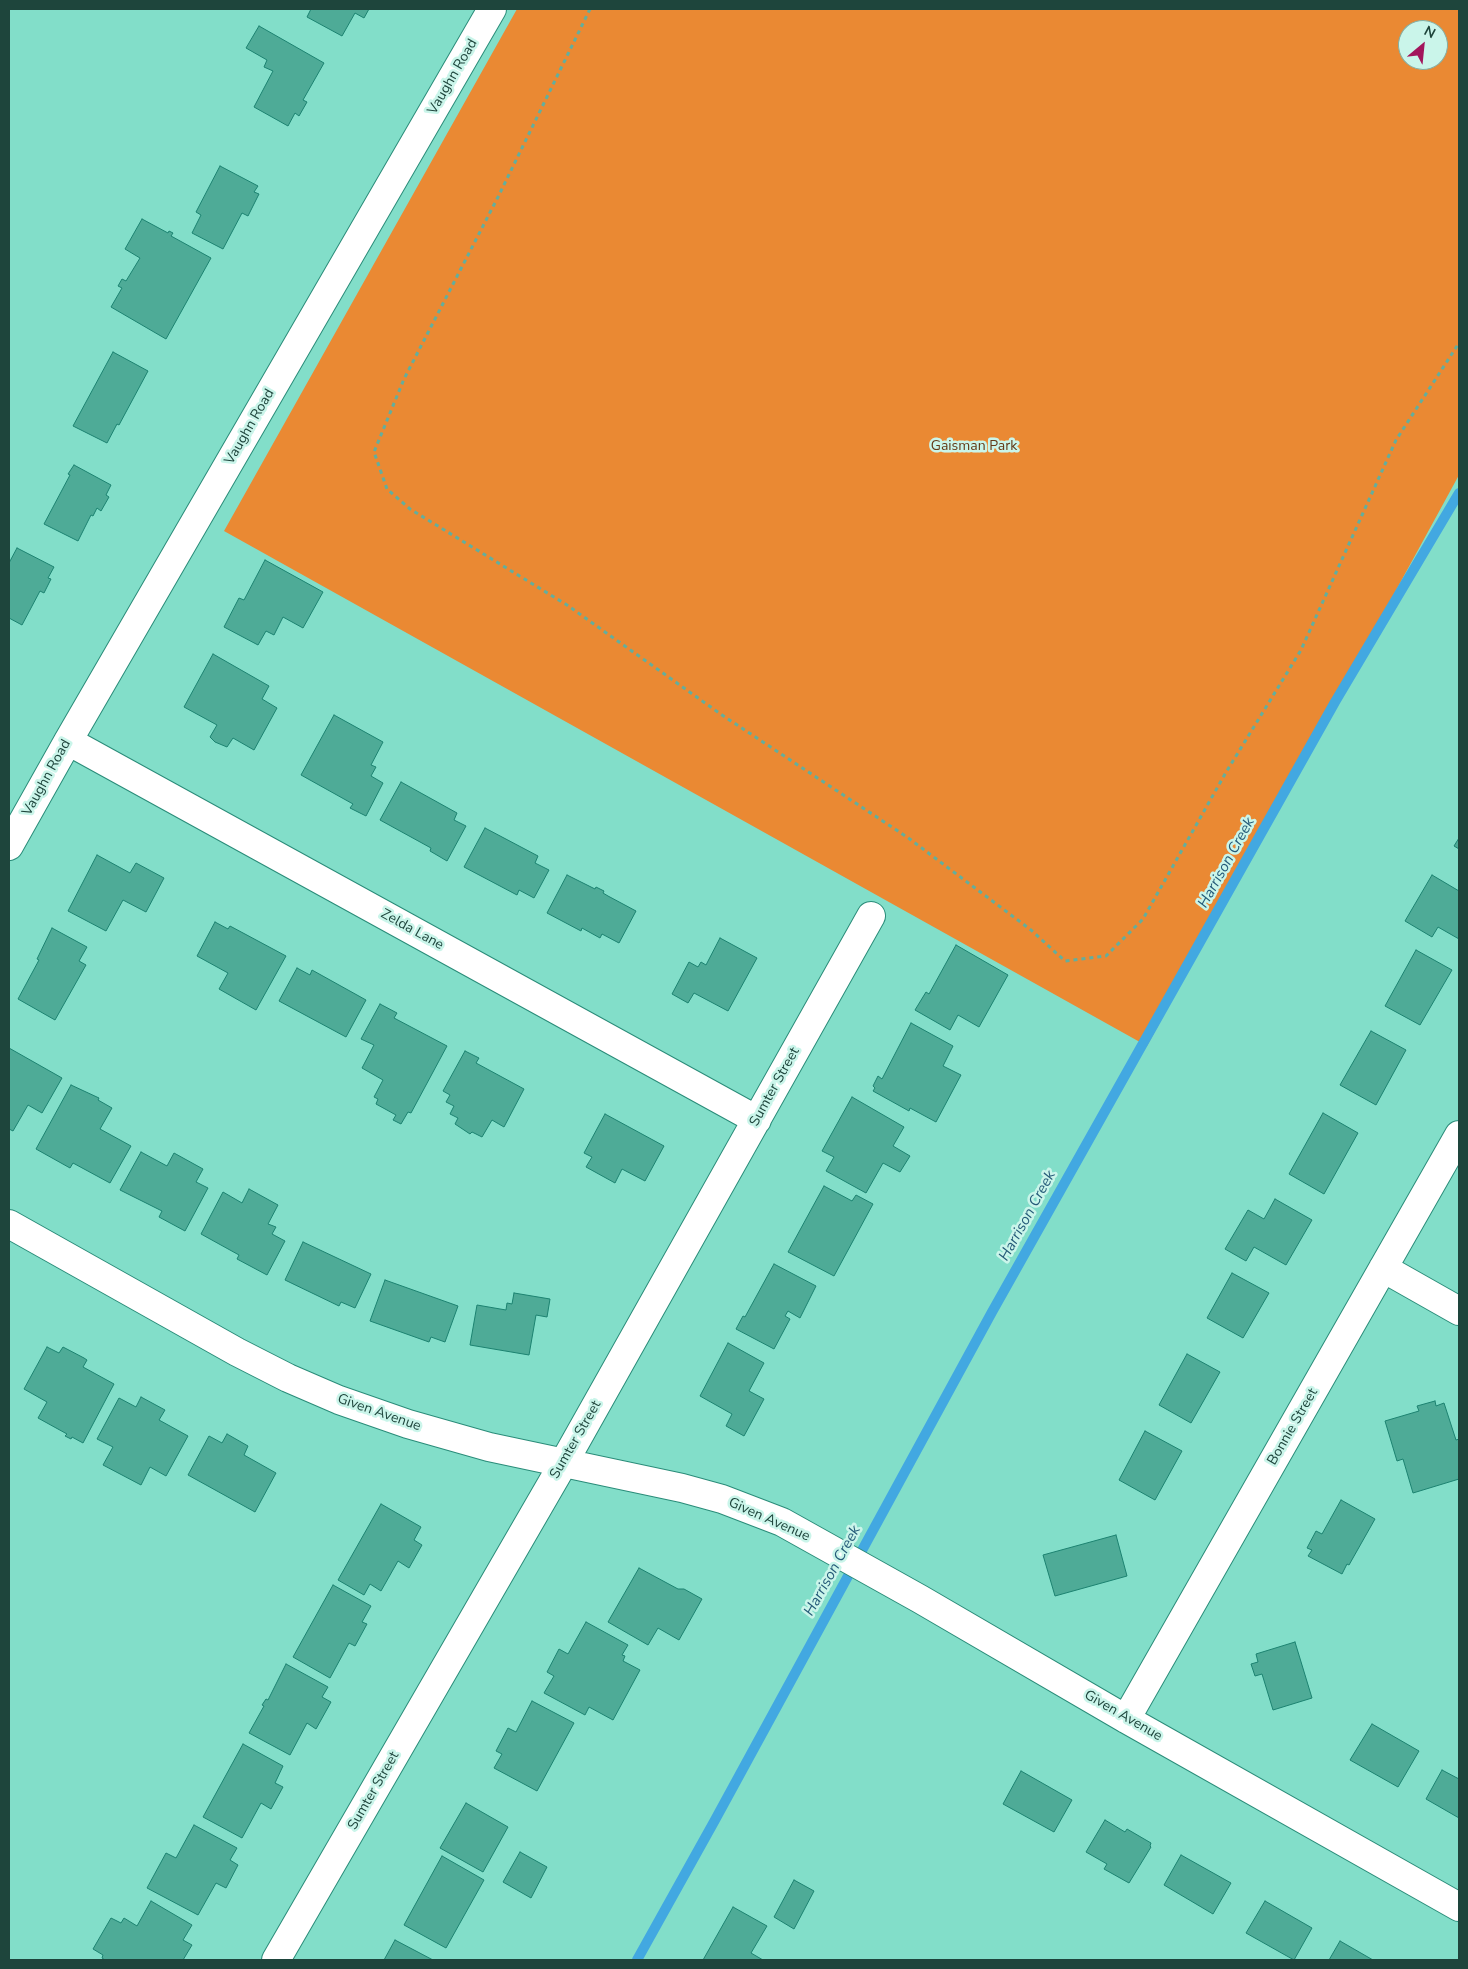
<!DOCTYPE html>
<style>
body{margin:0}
#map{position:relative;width:1468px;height:1969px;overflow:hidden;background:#82dec9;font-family:"Nunito Sans",sans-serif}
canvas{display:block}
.frame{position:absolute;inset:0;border:10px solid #1e453c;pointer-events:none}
.north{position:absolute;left:1398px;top:20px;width:50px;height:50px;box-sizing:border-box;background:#caf5ea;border:1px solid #85afa4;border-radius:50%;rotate:28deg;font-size:14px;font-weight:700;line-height:20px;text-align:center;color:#1e453c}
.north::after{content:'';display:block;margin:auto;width:18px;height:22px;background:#a2155c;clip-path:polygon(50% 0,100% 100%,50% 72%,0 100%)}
</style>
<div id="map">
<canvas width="1468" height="1969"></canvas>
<div class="frame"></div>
<div class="north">N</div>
</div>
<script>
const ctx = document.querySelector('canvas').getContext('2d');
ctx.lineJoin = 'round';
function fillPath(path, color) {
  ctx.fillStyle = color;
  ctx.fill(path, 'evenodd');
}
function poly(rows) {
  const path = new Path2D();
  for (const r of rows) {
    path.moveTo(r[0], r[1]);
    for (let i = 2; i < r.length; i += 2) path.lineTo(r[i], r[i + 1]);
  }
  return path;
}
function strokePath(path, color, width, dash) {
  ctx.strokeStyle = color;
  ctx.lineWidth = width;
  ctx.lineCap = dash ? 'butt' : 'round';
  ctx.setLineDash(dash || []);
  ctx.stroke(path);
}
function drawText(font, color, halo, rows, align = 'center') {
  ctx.font = font + ' "Nunito Sans",sans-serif';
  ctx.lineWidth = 5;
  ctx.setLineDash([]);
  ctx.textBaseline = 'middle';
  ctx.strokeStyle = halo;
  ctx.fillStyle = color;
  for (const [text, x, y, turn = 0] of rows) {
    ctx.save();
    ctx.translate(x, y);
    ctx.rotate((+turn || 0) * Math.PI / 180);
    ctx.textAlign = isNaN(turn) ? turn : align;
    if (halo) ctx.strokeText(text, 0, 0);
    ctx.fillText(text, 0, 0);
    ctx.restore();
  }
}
fillPath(poly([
 [517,9,1459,9,1459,475,1147,1046,224,531],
 [1408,30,1438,30,1438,60,1408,60]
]), '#ea8933');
strokePath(poly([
 [637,1960,715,1820,992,1312,1335,702,1459,493]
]), '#42a8e1', 10);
const building = poly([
 [311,9,369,9,364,18,355,13,342,36,307,17,311,9],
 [259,26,324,63,303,100,307,102,299,116,295,113,288,126,254,107,273,71,264,67,267,60,246,48,259,26],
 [220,166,258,186,254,192,259,194,248,216,242,213,223,249,192,233,201,215,196,212,220,166],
 [142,219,168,233,169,231,173,233,171,236,211,258,166,339,111,307,122,288,118,286,122,279,126,281,140,258,125,249,142,219],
 [113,352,148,371,119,425,117,424,107,443,73,426,113,352],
 [74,465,111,485,106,495,109,497,101,511,97,508,93,516,91,515,78,541,44,524,70,475,68,474,74,465],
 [17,548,54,567,48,578,51,579,44,593,40,591,22,625,9,618,9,563,17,548],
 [265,560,323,592,303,628,283,617,274,635,266,631,258,645,224,627,239,598,244,600,265,560],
 [213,654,269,686,262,699,277,708,254,750,233,738,227,747,215,742,210,737,217,725,184,707,213,654],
 [334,715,383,742,371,765,376,767,371,776,383,783,366,816,350,808,353,804,301,775,334,715],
 [401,782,457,813,454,820,466,826,447,861,430,851,431,848,380,820,401,782],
 [485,828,538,856,535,863,549,870,534,898,519,890,517,895,464,867,485,828],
 [1459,838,1459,849,1454,846,1459,838],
 [97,855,130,873,136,863,164,878,146,912,123,900,106,931,68,911,97,855],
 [567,875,595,889,596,887,604,891,603,893,608,896,636,911,619,943,602,934,600,938,582,928,581,931,547,913,567,875],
 [1432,875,1459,891,1459,939,1438,927,1432,937,1405,921,1432,875],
 [215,922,228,929,230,926,286,956,256,1010,219,989,228,973,197,956,215,922],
 [52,928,87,947,79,961,86,965,55,1020,18,999,39,960,37,959,52,928],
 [720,938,757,958,728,1011,694,993,688,1003,672,994,689,962,698,967,701,962,706,965,720,938],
 [956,945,1008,975,979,1027,958,1015,950,1030,915,1010,926,992,929,994,956,945],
 [1416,950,1452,970,1420,1025,1385,1006,1416,950],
 [297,968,310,975,312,970,366,1000,346,1037,279,1001,297,968],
 [380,1004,397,1013,394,1018,447,1046,411,1113,408,1112,401,1124,393,1120,396,1115,376,1104,378,1099,374,1097,383,1080,362,1068,374,1045,361,1039,380,1004],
 [911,1023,953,1046,943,1066,961,1075,936,1122,910,1108,909,1111,873,1091,875,1088,873,1086,878,1076,882,1079,911,1023],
 [1371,1031,1406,1050,1376,1105,1340,1085,1371,1031],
 [9,1048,62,1078,42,1113,28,1105,13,1131,9,1129,9,1048],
 [465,1051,479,1058,476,1063,524,1089,504,1127,492,1120,482,1137,472,1132,470,1134,455,1124,458,1118,450,1114,454,1106,446,1102,450,1095,443,1091,465,1051],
 [71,1085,99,1098,98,1100,112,1108,100,1129,131,1146,110,1183,73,1163,70,1168,36,1149,71,1085],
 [852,1097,904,1127,893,1146,910,1156,900,1172,883,1163,866,1193,826,1171,834,1157,822,1151,852,1097],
 [1323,1113,1358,1133,1324,1194,1289,1174,1323,1113],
 [605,1114,664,1146,645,1181,622,1169,615,1183,586,1167,592,1157,584,1153,605,1114],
 [141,1152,167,1166,174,1153,203,1169,196,1182,208,1188,185,1231,159,1217,162,1211,120,1190,141,1152],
 [824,1186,852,1201,856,1195,873,1204,834,1276,788,1252,824,1186],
 [249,1189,278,1205,268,1224,276,1227,272,1234,285,1241,267,1275,237,1259,239,1255,201,1234,223,1192,242,1203,249,1189],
 [1275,1199,1312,1220,1286,1265,1254,1247,1246,1261,1225,1249,1248,1210,1264,1219,1275,1199],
 [303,1242,371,1274,355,1308,341,1302,339,1306,285,1280,303,1242],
 [774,1264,816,1286,800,1318,788,1311,785,1316,790,1319,774,1349,736,1329,743,1316,745,1317,774,1264],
 [1232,1273,1269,1293,1243,1338,1207,1318,1232,1273],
 [385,1280,458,1306,445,1342,431,1337,429,1342,370,1321,385,1280],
 [514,1293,550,1299,547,1317,536,1315,529,1355,470,1345,477,1305,506,1310,507,1303,512,1304,514,1293],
 [728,1343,764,1363,749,1391,764,1399,744,1436,726,1426,732,1414,700,1396,728,1343],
 [47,1347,59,1353,63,1347,84,1358,87,1360,83,1367,114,1384,83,1443,72,1437,71,1439,65,1436,67,1434,38,1418,47,1402,24,1389,47,1347],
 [1187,1354,1220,1372,1191,1423,1159,1405,1187,1354],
 [141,1397,165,1410,159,1420,188,1436,166,1476,150,1467,141,1485,103,1465,113,1447,97,1439,119,1398,136,1407,141,1397],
 [1435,1401,1436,1406,1444,1403,1456,1440,1459,1439,1459,1479,1413,1493,1403,1459,1397,1461,1385,1421,1419,1411,1417,1406,1435,1401],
 [1145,1431,1182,1451,1155,1500,1119,1480,1145,1431],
 [227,1434,248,1446,244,1455,276,1473,255,1512,188,1475,209,1436,222,1443,227,1434],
 [1341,1500,1375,1519,1349,1565,1347,1564,1342,1574,1308,1556,1312,1550,1307,1548,1316,1531,1322,1534,1341,1500],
 [381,1504,421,1527,414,1540,422,1545,409,1568,398,1561,381,1591,370,1584,364,1595,338,1580,381,1504],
 [1116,1535,1127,1576,1055,1596,1043,1555,1116,1535],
 [639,1568,678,1589,684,1589,702,1599,679,1640,658,1628,648,1645,608,1622,639,1568],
 [333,1585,371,1606,362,1622,367,1624,355,1646,349,1643,330,1678,293,1657,333,1585],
 [586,1622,628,1645,622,1655,625,1656,623,1661,640,1670,613,1720,589,1707,585,1715,544,1693,554,1676,547,1672,559,1649,568,1654,586,1622],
 [1295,1642,1312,1698,1273,1710,1262,1674,1255,1676,1251,1664,1258,1662,1256,1654,1295,1642],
 [286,1664,328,1687,322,1697,331,1702,316,1729,307,1723,290,1755,249,1733,264,1706,262,1705,266,1699,268,1700,286,1664],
 [532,1701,574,1723,537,1791,494,1768,502,1754,496,1751,508,1728,516,1732,532,1701],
 [1372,1724,1419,1751,1398,1787,1350,1760,1372,1724],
 [243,1744,283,1766,275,1783,283,1787,271,1809,261,1803,242,1838,203,1817,243,1744],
 [1442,1770,1459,1779,1459,1818,1426,1799,1442,1770],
 [1021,1771,1072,1800,1054,1832,1003,1804,1021,1771],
 [466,1803,508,1827,483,1872,440,1848,466,1803],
 [1105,1820,1125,1832,1127,1829,1151,1843,1150,1846,1151,1847,1129,1883,1104,1869,1107,1864,1086,1852,1105,1820],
 [194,1825,237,1848,230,1860,238,1865,226,1888,216,1883,198,1915,147,1888,166,1853,176,1858,194,1825],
 [520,1852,547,1867,531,1898,503,1882,520,1852],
 [1181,1855,1231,1883,1213,1914,1164,1885,1181,1855],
 [442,1856,484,1880,446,1948,404,1925,442,1856],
 [794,1880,814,1891,794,1929,774,1917,794,1880],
 [151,1901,192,1925,183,1940,192,1945,183,1960,105,1960,102,1958,103,1955,93,1949,111,1918,121,1923,124,1918,137,1926,151,1901],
 [1265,1901,1312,1928,1294,1960,1246,1933,1265,1901],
 [733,1907,767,1926,751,1953,763,1960,703,1960,733,1907],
 [395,1940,433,1960,384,1960,395,1940],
 [1340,1941,1373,1960,1329,1960,1340,1941]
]);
fillPath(building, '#4eab97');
strokePath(building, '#1c8270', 1);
const minor = poly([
 [68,741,757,1120],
 [9,846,68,741,492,9],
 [9,1224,237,1352,288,1378,339,1400,408,1424,489,1447,682,1488,722,1499,782,1522,920,1599,1126,1719,1459,1907],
 [1383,1268,1459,1311],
 [1126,1719,1459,1135],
 [276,1960,563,1464,871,916]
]);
strokePath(minor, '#2a8c79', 30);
strokePath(poly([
 [590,9,498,197,404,379,374,452,387,489,410,509,567,605,722,715,907,837,1031,930,1065,961,1106,956,1143,919,1225,774,1301,650,1396,440,1459,343]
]), '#63ae9d', 3, [4, 4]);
strokePath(minor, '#fff', 28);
drawText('14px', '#1e453c', '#caf5ea', [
 ["Vaughn Road",453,77,-60],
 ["Vaughn Road",250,427,-60],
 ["Vaughn Road",47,778,-61],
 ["Zelda Lane",412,930,29],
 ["Sumter Street",775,1087,-61],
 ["Given Avenue",379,1413,19],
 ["Bonnie Street",1293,1427,-60],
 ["Sumter Street",576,1440,-60],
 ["Given Avenue",769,1520,24],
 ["Given Avenue",1123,1716,30],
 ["Sumter Street",374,1791,-60]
]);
drawText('14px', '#633a19', '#caf5ea', [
 ["Gaisman Park",974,447]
]);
drawText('italic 15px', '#265b79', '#caf5ea', [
 ["Harrison Creek",1227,863,-61],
 ["Harrison Creek",1028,1216,-61],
 ["Harrison Creek",833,1571,-61]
]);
</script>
